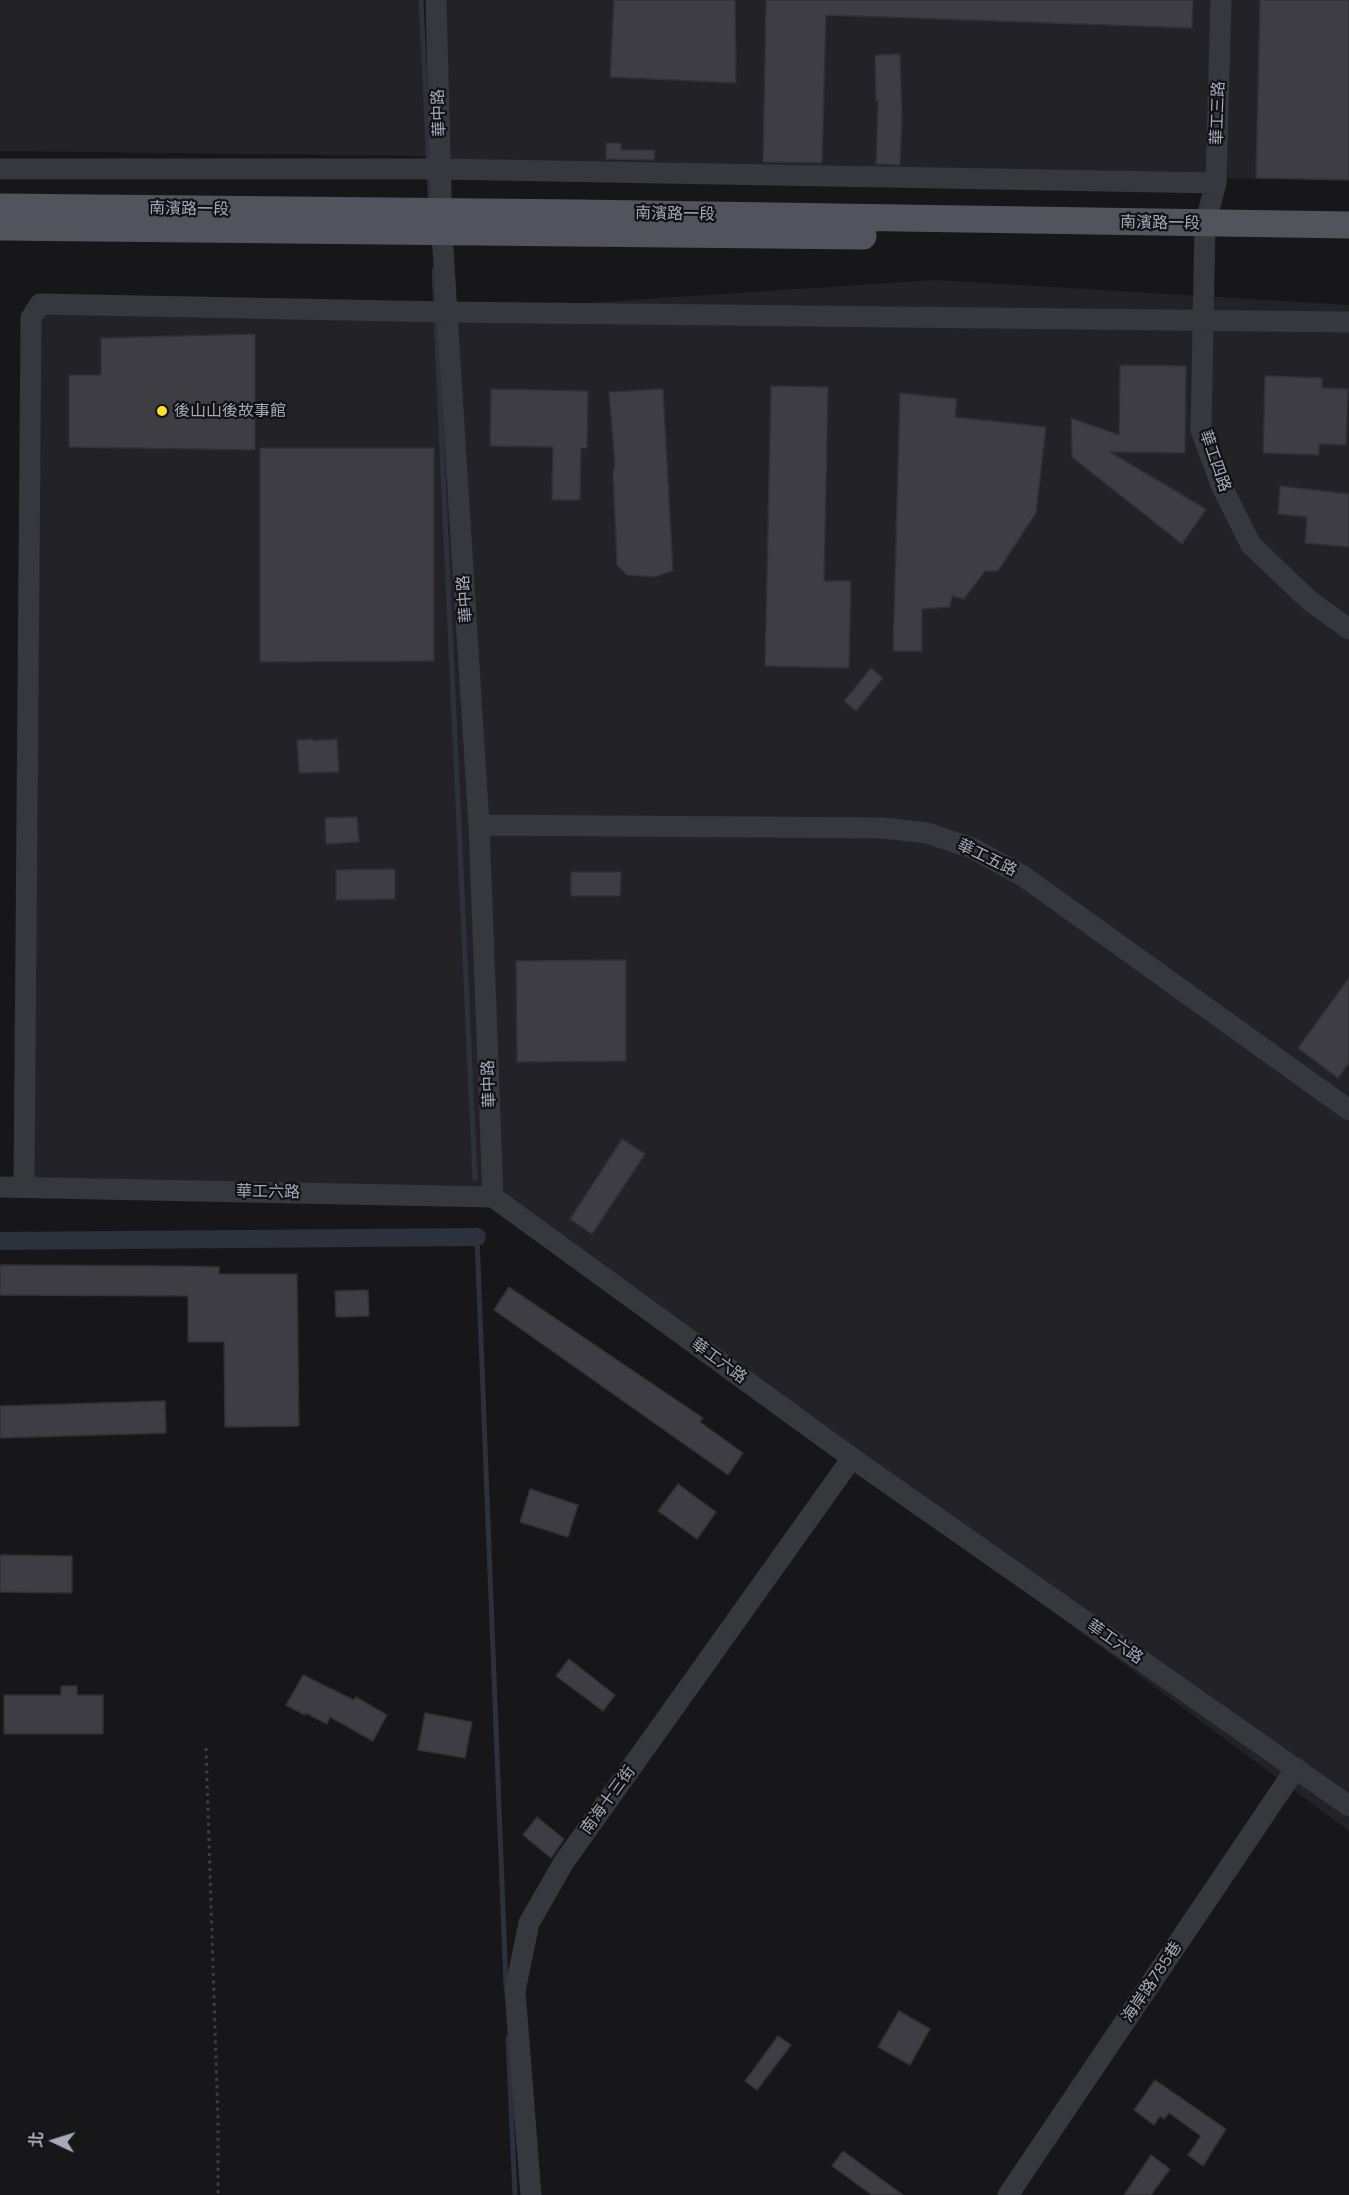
<!DOCTYPE html>
<meta charset="utf-8">
<style>
body{margin:0}
#map{position:relative;width:1349px;height:2195px;overflow:hidden;background:#171619;font-family:Mulish,"Noto Sans TC",sans-serif}
canvas{display:block}
.north{position:absolute;left:24px;top:2111px;width:60px;height:60px;-webkit-text-stroke:4px #121114;paint-order:stroke;rotate:274deg;font-size:16px;font-weight:700;line-height:24px;text-align:center;color:#a7a9ba}
.north::after{content:'';display:block;margin:auto;width:21px;height:27px;background:#a7a9ba;clip-path:polygon(50% 0,100% 100%,50% 72%,0 100%)}
</style>
<div id="map">
<canvas width="1349" height="2195"></canvas>
<div class="north">北</div>
</div>
<script>
const ctx = document.querySelector('canvas').getContext('2d');
ctx.lineJoin = 'round';
function fillPath(path, color) {
  ctx.fillStyle = color;
  ctx.fill(path, 'evenodd');
}
function poly(rows) {
  const path = new Path2D();
  for (const r of rows) {
    path.moveTo(r[0], r[1]);
    for (let i = 2; i < r.length; i += 2) path.lineTo(r[i], r[i + 1]);
  }
  return path;
}
function strokePath(path, color, width, dash) {
  ctx.strokeStyle = color;
  ctx.lineWidth = width;
  ctx.lineCap = dash ? 'butt' : 'round';
  ctx.setLineDash(dash || []);
  ctx.stroke(path);
}
function drawText(font, color, halo, rows, align = 'center') {
  ctx.font = font + ' Mulish,"Noto Sans TC",sans-serif';
  ctx.lineWidth = 4.5;
  ctx.setLineDash([]);
  ctx.textBaseline = 'middle';
  ctx.strokeStyle = halo;
  ctx.fillStyle = color;
  for (const [text, x, y, turn = 0] of rows) {
    ctx.save();
    ctx.translate(x, y);
    ctx.rotate((+turn || 0) * Math.PI / 180);
    ctx.textAlign = isNaN(turn) ? turn : align;
    if (halo) ctx.strokeText(text, 0, 0);
    ctx.fillText(text, 0, 0);
    ctx.restore();
  }
}
fillPath(poly([
 [0,0,420,0,428,156,0,151],
 [440,0,1349,0,1349,180,445,167],
 [936,280,1349,305,1349,1831,493,1197,24,1187,40,304,447,312]
]), '#232226');
strokePath(poly([
 [421,0,429,165],
 [429,174,431,204],
 [434,270,436,308],
 [436,318,475,1179],
 [477,1237,506,1987],
 [508,2038,515,2195]
]), '#2b323e', 5);
strokePath(poly([
 [0,1241,477,1237]
]), '#2b323e', 18);
const building = poly([
 [614,0,735,0,736,83,610,77,614,0],
 [766,0,1193,0,1192,28,826,15,822,163,763,162,766,0],
 [1260,0,1349,0,1349,180,1256,178,1260,0],
 [900,54,902,119,900,165,876,164,878,101,876,101,875,55,900,54],
 [606,143,621,143,621,150,655,150,654,160,606,159,606,143],
 [255,334,255,450,69,447,69,375,101,375,101,338,255,334],
 [1120,365,1186,366,1185,453,1110,452,1206,509,1182,544,1072,457,1071,418,1119,435,1120,365],
 [1265,376,1322,378,1322,388,1348,389,1346,445,1319,444,1319,455,1263,453,1265,376],
 [771,386,828,387,824,581,851,581,849,668,765,666,771,386],
 [491,389,588,391,587,448,581,448,580,500,552,500,553,447,490,446,491,389],
 [663,389,673,571,654,577,627,575,617,565,613,473,615,463,609,392,663,389],
 [900,393,957,399,955,417,1046,427,1036,513,998,571,985,571,964,599,952,596,950,607,922,609,922,651,893,651,900,393],
 [260,448,434,448,434,661,260,662,260,448],
 [1280,486,1349,494,1349,547,1305,543,1307,517,1278,514,1280,486],
 [871,668,883,678,856,711,844,701,871,668],
 [313,739,313,741,337,739,339,772,299,773,297,740,313,739],
 [357,817,359,842,326,844,325,818,357,817],
 [395,869,395,899,336,900,336,870,395,869],
 [571,872,621,872,620,896,571,896,571,872],
 [626,960,626,1061,517,1062,516,961,626,960],
 [1349,978,1349,1063,1338,1078,1298,1048,1349,978],
 [622,1139,645,1154,592,1234,570,1219,622,1139],
 [0,1265,182,1266,219,1267,219,1274,297,1274,299,1426,225,1427,224,1342,188,1342,188,1296,0,1295,0,1265],
 [509,1287,703,1418,700,1422,743,1453,728,1475,494,1310,509,1287],
 [368,1290,369,1316,336,1317,335,1291,368,1290],
 [165,1401,166,1433,0,1438,0,1406,165,1401],
 [678,1484,716,1512,697,1539,658,1511,678,1484],
 [530,1489,578,1505,568,1537,520,1522,530,1489],
 [0,1555,72,1556,72,1593,0,1592,0,1555],
 [569,1659,615,1695,603,1711,556,1676,569,1659],
 [303,1675,354,1700,356,1697,387,1715,373,1741,330,1717,327,1724,306,1713,305,1715,286,1705,303,1675],
 [61,1686,77,1686,77,1695,103,1695,103,1734,4,1734,4,1695,61,1695,61,1686],
 [425,1713,472,1722,465,1758,418,1750,425,1713],
 [537,1817,564,1839,551,1858,523,1835,537,1817],
 [899,2011,930,2029,910,2065,878,2047,899,2011],
 [778,2036,791,2045,757,2090,745,2081,778,2036],
 [1155,2080,1226,2129,1203,2166,1188,2155,1201,2136,1169,2113,1164,2119,1160,2116,1154,2125,1134,2110,1155,2080],
 [843,2151,903,2195,872,2195,832,2166,843,2151],
 [1151,2155,1170,2169,1151,2195,1124,2195,1151,2155]
]);
fillPath(building, '#3e3d44');
strokePath(building, '#313035', 1.5);
strokePath(poly([
 [206,1748,218,2121,218,2195]
]), '#3d3e45', 3, [3, 4.5]);
strokePath(poly([
 [436,0,442,233,479,825,493,1197],
 [1221,0,1216,183,1205,224,1201,430,1222,487,1251,545,1310,601,1349,629],
 [0,169,441,169,1216,183],
 [479,825,883,828,927,833,972,848,1023,876,1349,1110],
 [0,1187,493,1197,852,1458,1349,1806],
 [24,1187,31,318,40,304,447,312,1349,322],
 [531,2195,515,1991,529,1923,564,1862,852,1458],
 [1008,2195,1296,1768]
]), '#37373e', 21);
strokePath(poly([
 [0,207,581,213,1349,225],
 [0,227,863,236]
]), '#53535d', 27);
for (const [x, y, r, color] of [
 [162,411,6,"#ffe128"]
]) {
  const dot = new Path2D();
  dot.arc(x, y, r, 0, 2 * Math.PI);
  ctx.fillStyle = color;
  ctx.fill(dot);
  strokePath(dot, '#121114', 2);
}
drawText('16px', '#a7a9ba', '#121114', [
 ["華中路",439,113,-92],
 ["華工三路",1218,113,-88],
 ["南濱路一段",189,209,1],
 ["南濱路一段",675,214,1],
 ["南濱路一段",1160,223,1],
 ["華工四路",1215,461,71],
 ["華中路",465,599,-94],
 ["華工五路",987,858,26],
 ["華中路",489,1084,-92],
 ["華工六路",268,1192,1],
 ["華工六路",719,1361,36],
 ["華工六路",1115,1642,35],
 ["南海十三街",608,1800,-54],
 ["海岸路785巷",1152,1982,-56]
]);
drawText('16px', '#a7a9ba', '#121114', [
 ["後山山後故事館",174,411]
], 'left');
</script>
